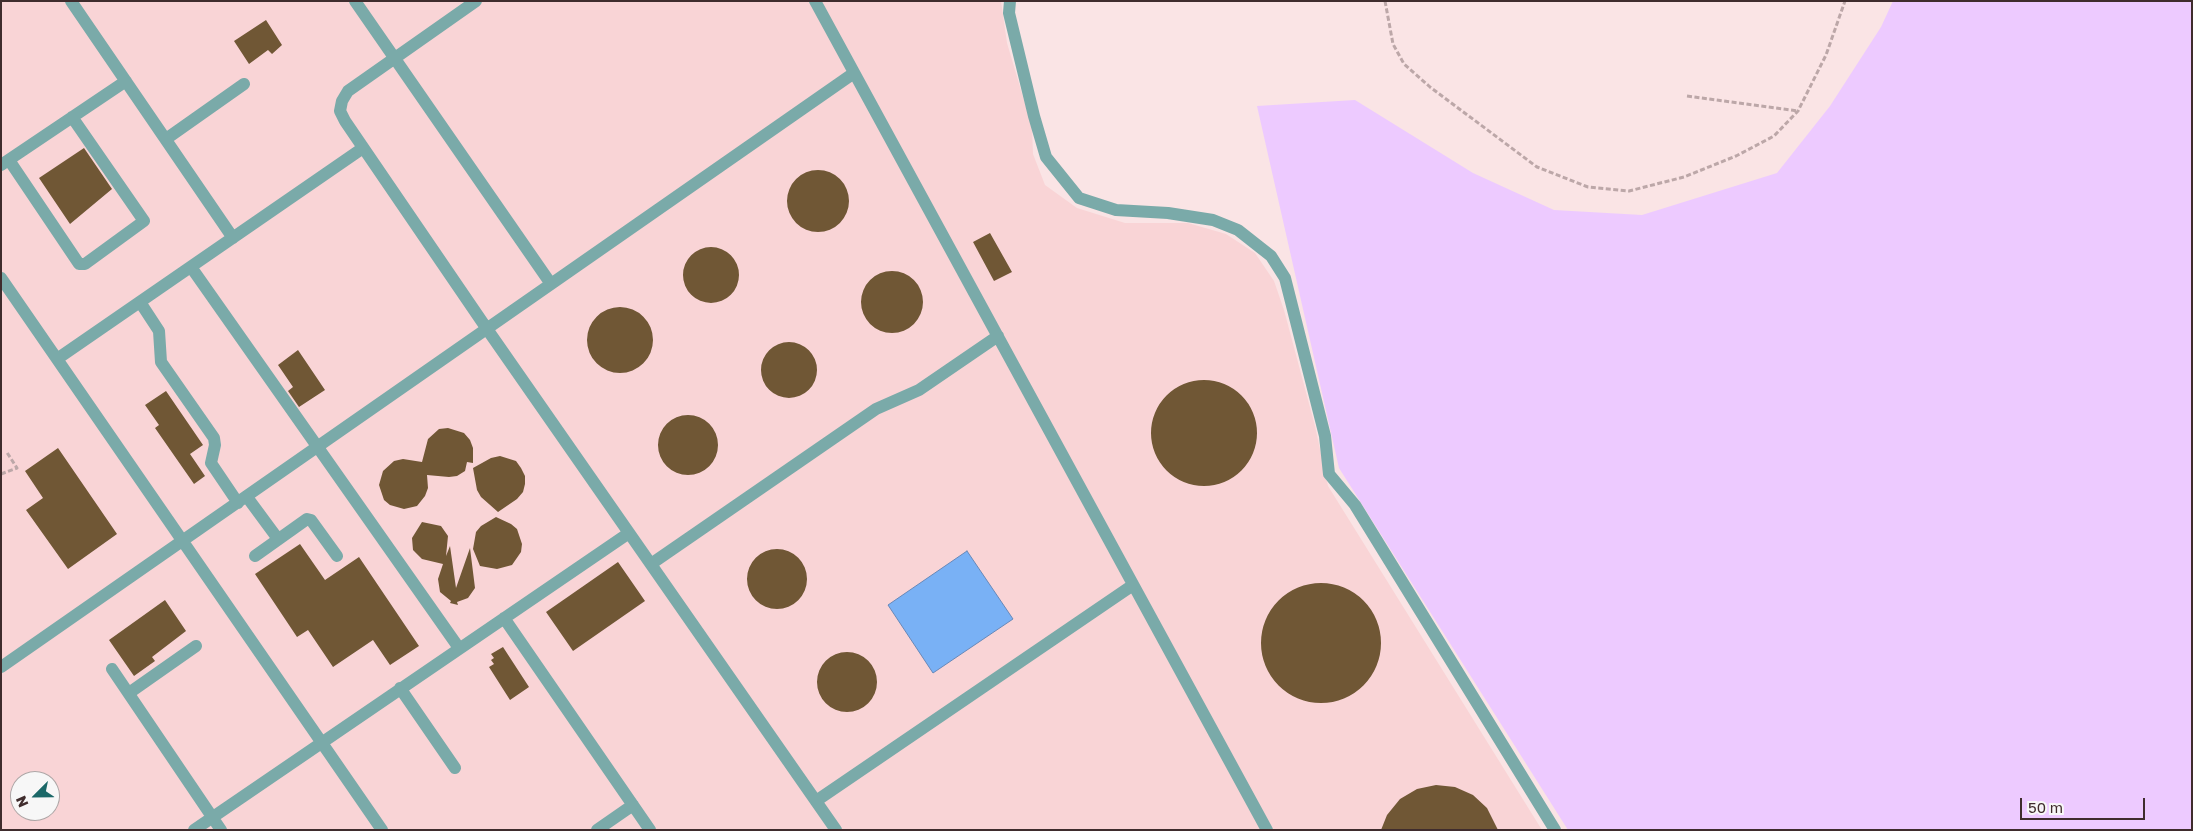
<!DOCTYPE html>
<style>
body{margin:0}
#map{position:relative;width:2193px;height:831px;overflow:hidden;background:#fae4e5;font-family:"Golos Text",sans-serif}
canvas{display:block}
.frame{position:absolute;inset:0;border:2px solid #3f2c2d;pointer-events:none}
.north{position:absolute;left:10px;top:771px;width:50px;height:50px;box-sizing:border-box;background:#f7f7f7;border:1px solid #ada6a6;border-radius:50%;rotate:247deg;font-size:14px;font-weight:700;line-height:20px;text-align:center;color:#3f2c2d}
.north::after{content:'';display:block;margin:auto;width:18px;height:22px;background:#1b6868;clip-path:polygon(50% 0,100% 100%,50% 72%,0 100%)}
.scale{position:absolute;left:2020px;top:798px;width:125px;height:22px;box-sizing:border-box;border:2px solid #3f2c2d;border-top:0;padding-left:6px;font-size:15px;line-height:18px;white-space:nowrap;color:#3f2c2d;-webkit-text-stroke:4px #f7f7f7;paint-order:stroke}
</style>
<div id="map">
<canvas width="2193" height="831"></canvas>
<div class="frame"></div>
<div class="north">N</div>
<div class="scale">50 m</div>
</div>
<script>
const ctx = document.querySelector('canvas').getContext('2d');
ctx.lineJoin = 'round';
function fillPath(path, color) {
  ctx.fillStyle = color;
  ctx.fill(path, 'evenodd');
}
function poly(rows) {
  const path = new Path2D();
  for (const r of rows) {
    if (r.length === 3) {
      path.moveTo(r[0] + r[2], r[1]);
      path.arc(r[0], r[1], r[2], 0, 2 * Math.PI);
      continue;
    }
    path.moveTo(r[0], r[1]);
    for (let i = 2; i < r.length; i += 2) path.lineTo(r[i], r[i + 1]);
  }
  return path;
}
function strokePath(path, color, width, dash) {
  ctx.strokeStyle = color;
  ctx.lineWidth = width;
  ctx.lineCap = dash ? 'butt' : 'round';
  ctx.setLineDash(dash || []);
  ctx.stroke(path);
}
fillPath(poly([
 [1,1,1001,1,1007,43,1032,127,1033,154,1045,185,1077,208,1125,223,1188,223,1226,234,1255,253,1274,281,1284,310,1315,426,1328,486,1542,830,1,830],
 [20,781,50,781,50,811,20,811]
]), '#f9d4d6');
fillPath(poly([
 [1893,1,2192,1,2192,830,1568,830,1339,468,1257,106,1355,100,1473,173,1554,210,1642,215,1777,173,1830,106,1881,27]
]), '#edcaff');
const water = poly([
 [967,551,1013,619,933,673,888,605,967,551]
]);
fillPath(water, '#79b1f5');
strokePath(water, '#6889b9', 1);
fillPath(poly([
 [266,20,282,45,272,54,268,50,249,64,234,41],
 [84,148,112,189,70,224,39,178],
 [818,201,31],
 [990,233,1012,272,994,281,973,242],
 [711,275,28],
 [892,302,31],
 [620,340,33],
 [789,370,28],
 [298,350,325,390,299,407,288,391,293,387,278,365],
 [1204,433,53],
 [166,391,203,445,190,454,205,476,194,484,155,428,159,425,145,405],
 [688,445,30],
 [448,428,464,433,470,440,473,448,473,463,467,462,465,471,457,476,449,477,427,475,428,488,425,496,417,506,404,509,390,505,384,500,379,485,383,471,394,461,403,459,422,462,428,439,439,429],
 [58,448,117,534,68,569,26,510,43,498,25,471],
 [500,456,516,461,521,468,525,476,525,484,523,492,517,499,498,512,481,497,477,490,473,468,491,458],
 [496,517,511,524,517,529,522,544,521,552,512,565,497,569,480,566,473,549,476,532,481,526],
 [422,522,441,526,448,536,446,556,450,546,456,588,470,548,475,588,468,598,457,602,458,605,450,603,451,601,440,592,438,579,443,564,422,559,413,550,412,538],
 [300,544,325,580,359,557,419,646,390,665,373,640,333,667,308,630,297,637,255,574],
 [777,579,30],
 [618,562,645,601,573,651,546,612],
 [1321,643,60],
 [165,600,186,631,152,657,155,661,134,676,109,640],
 [503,647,529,687,510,700,489,667,494,664,491,660,494,658,491,654],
 [847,682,30],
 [1436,785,1455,787,1473,795,1487,808,1498,830,1381,830,1387,815,1400,799,1417,789]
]), '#705735');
strokePath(poly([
 [1385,1,1393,44,1404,64,1430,87,1537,167,1588,187,1629,191,1684,177,1736,156,1774,136,1798,111,1826,55,1845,1],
 [1687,96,1798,111],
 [1,474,17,468,6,451]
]), '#bca7a8', 3, [5, 2.5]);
strokePath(poly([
 [71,1,233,238],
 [355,1,551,284],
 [476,1,348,91,342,101,340,111,345,121,487,329,836,830],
 [815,1,1267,830],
 [1010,1,1009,13,1034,116,1046,157,1079,198,1116,210,1168,213,1213,220,1238,230,1271,256,1285,278,1325,436,1329,474,1355,505,1555,830],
 [166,139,244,84],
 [9,160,79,264,85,264,144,221,72,117],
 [1,165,126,81],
 [191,267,459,648],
 [1,278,382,830],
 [140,302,159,331,161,362,214,438,215,445,211,463,238,503],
 [57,359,363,148],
 [247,497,278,539],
 [255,556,307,519,311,520,337,556],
 [651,564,876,409,919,390,998,336],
 [504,618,650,830],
 [1,667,854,73],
 [112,669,221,830],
 [400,688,455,768],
 [129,693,196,646],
 [816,801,1133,585],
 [194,830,629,533],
 [597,830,633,805]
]), '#7aaaa9', 12);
</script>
